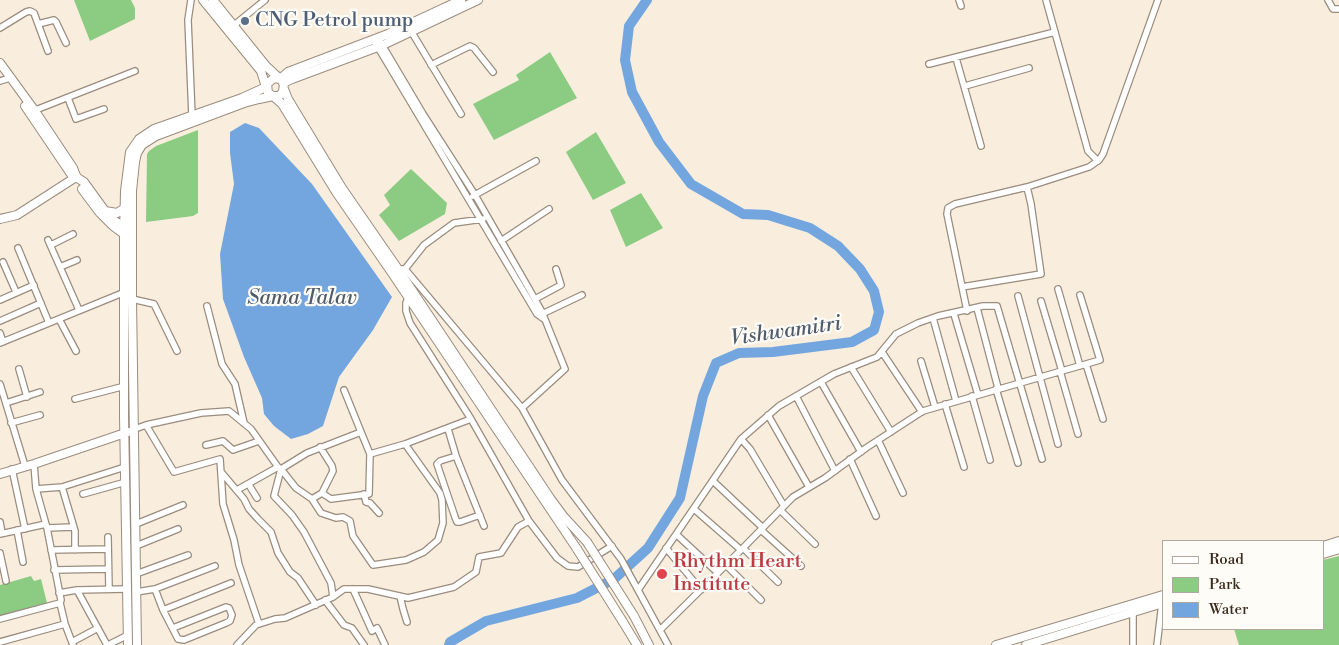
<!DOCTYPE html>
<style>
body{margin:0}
#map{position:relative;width:1339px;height:645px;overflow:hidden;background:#f9eede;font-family:"Libre Bodoni",serif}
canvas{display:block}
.legend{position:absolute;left:1162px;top:540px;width:162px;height:90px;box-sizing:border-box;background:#fdfcf7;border:1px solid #afa8a0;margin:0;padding:6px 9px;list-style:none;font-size:15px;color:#3b2a1e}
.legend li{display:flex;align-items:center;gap:10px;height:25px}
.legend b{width:25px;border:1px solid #afa8a0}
</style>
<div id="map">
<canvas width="1339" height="645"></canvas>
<ul class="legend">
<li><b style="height:6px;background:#fff"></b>Road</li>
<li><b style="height:14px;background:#8bcb82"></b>Park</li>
<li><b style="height:14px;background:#73a6df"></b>Water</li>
</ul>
</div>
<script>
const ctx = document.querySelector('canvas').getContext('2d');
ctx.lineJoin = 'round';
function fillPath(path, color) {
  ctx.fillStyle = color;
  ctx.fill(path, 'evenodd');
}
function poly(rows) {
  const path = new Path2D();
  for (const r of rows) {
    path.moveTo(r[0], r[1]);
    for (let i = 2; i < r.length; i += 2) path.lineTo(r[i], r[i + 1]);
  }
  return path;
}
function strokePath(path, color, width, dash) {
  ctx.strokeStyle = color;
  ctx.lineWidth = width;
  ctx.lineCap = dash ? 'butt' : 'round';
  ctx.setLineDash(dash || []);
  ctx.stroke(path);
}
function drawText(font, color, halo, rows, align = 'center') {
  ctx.font = font + ' "Libre Bodoni",serif';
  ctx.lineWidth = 4.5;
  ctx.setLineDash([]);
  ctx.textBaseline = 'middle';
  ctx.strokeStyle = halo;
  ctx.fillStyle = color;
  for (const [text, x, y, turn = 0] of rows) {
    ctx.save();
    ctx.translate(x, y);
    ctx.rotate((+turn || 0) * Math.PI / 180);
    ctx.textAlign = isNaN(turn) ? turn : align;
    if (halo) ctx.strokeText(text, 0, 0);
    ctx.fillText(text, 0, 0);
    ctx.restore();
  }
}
fillPath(poly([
 [74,0,131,0,135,8,135,19,90,41],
 [550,52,577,98,494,140,473,104,519,80,516,75],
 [198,130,198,213,193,216,146,222,147,154,149,151,156,146],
 [596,132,626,183,593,200,566,152],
 [411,169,447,203,445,214,399,241,379,215,390,205,384,195],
 [641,193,663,228,626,247,610,210],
 [1339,556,1339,645,1239,645,1234,629,1323,629,1323,560],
 [31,576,34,581,41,579,47,603,0,616,0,585]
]), '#8bcb82');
fillPath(poly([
 [245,123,259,128,312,184,392,297,373,330,339,377,323,426,308,434,291,439,274,426,264,414,262,398,244,357,223,299,220,254,234,184,230,153,230,132]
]), '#73a6df');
strokePath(poly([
 [449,645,450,642,486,621,577,598,614,579,648,548,680,498,703,396,716,363,739,353,773,352,852,342,874,330,879,312,874,291,860,269,838,246,810,228,768,215,743,214,691,184,659,142,632,92,625,60,629,26,647,0]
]), '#73a6df', 10);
const street = poly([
 [191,0,188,20,192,116],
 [959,0,961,6],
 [1046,0,1088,151,1098,161],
 [1328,0,1333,9,1339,9],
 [38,24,54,20,56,22,66,43],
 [233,26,265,0],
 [0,28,26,12,30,11,34,13,48,51],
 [411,31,461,114],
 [378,38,423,114,475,195,528,287,542,312,565,369,522,408],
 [376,44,537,314,544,319],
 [956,58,981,146],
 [929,64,1055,32],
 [431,65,470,46,474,48,493,72],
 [0,81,10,78],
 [965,86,1029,68],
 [68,98,76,119,104,109],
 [33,111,135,71],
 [473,196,536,161],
 [48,240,79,310],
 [501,241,549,209],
 [51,245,73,234],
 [18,248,49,323],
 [3,262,16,292],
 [60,267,77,260],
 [398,269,405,269,522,408,562,480,621,559,668,645],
 [405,269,424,245,454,223,483,219],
 [962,287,1041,274,1031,204,1027,187],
 [1058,289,1080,366],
 [1018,296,1058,444],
 [408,298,406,303,406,311,410,323,471,419,529,521,557,558,568,566,578,567,612,546],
 [132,299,154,304,177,351],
 [535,299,561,285,556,269],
 [0,300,34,285],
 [1041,301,1062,371],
 [207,306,222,364,235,384,244,423],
 [977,308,998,388],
 [967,311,947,214,948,208,955,204,1027,187,1089,167,1099,160,1103,154,1158,0],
 [542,314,582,295],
 [954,314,978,395],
 [933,318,956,401],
 [59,319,76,351],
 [0,321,41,303],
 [0,333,3,342],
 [0,343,125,292],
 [882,352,922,412],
 [921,361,935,407],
 [1086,364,1103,419],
 [851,367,891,432],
 [19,369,27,397],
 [1060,371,1078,434],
 [821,382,861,452],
 [0,384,25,466],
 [996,389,1018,463],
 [344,390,361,432],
 [796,396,835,471],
 [972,396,990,460],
 [75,399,125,386],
 [6,403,40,392],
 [945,404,964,467],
 [768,415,809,487],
 [11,423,40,415],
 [146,425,174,472,220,459,223,504,234,540,239,565,259,624],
 [448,429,456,456,484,526],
 [132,430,146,425,201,413,229,411,251,429,278,467,281,469,296,488,312,499,322,493,331,499,369,494,370,454,361,432,307,453,281,469,274,496,292,515,304,532,331,583,333,597],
 [741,439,750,449,784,506],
 [878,440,903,493],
 [206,445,223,441,233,450,259,441],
 [320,447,332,466,333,471,322,493],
 [370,454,405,444,471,419],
 [456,456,440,461,437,464,455,517,457,522,460,522,480,515],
 [850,459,876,516],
 [34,464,36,489,47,528,61,600,60,603,65,624,73,645],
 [12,469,25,529],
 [222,473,244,499,249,509,258,519,271,532,278,553,290,572,298,578,316,605],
 [713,481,763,528],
 [249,485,257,498],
 [62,487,75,531,75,550],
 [36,489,62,487,125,467],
 [237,490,278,467],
 [83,494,126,482],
 [364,494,366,502,370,503,379,513],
 [312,499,321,513,336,518,343,517,350,521,353,536,373,565,406,560,424,552,438,540,443,523,442,500,440,493,405,444],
 [780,510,815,544],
 [0,522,2,533],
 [136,524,183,505],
 [47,528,73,527],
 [17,530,23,562],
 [761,530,801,566],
 [0,534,46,524],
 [677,535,718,573],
 [108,537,109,589],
 [136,546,178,529],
 [666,548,701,590],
 [743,548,778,582],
 [51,550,108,549],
 [741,550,793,497,825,478,866,448,923,411,1100,360,1080,295],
 [0,553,6,581],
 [726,565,761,600],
 [54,570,108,569],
 [136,574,188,555],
 [155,589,163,610,178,639,184,640,226,623,230,621,232,615,229,608,226,607,173,628],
 [353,589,372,631,377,628,385,645],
 [77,590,107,645],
 [638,590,741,439,779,406,834,374,877,357,896,334,918,323,938,316,983,306,997,306,1042,459],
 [136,592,155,589,215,566],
 [59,593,77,590,127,589],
 [400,596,403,609,407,622],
 [325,600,344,625,352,628,364,645],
 [163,610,231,583],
 [0,619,60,603],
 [660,630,741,550,694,509],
 [0,642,65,624],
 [72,642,98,628],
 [108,645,128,635],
 [237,645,256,625,275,619,285,618,333,597,344,589,368,589,408,598,454,587,476,572,479,557,501,553,518,527,529,521],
 [1133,645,1133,612],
 [1157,645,1162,603]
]);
const secondary = poly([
 [213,0,266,66,280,79,288,72,388,34,461,0],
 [0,63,35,111,73,168,77,178],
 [283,83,292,79,383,45,478,0],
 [284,89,288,99,342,188,398,269,550,498,564,517,587,542],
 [25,106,73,177],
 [82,189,100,213,113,226,124,234,127,235],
 [105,211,117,213,125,208],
 [0,219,17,215,76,177,84,182,105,211,116,222,127,227],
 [0,474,34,464,128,432],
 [1323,546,1339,541],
 [1323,554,1339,549],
 [634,616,649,645],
 [623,622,637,645],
 [128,645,124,416,124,234,125,191,130,152,139,139,154,129,242,98,266,87,261,71,203,0],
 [137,645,132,299,132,191,135,162,137,153,142,145,156,136,244,103,259,99,273,96,279,96,283,92,284,83,280,79,274,78,267,84,268,93,273,96,282,104,336,192,392,273,577,549],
 [996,645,1163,595],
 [1026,645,1163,603]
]);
strokePath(street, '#9a8c7e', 8);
strokePath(secondary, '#9a8c7e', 10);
strokePath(street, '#fff', 5.5);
strokePath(secondary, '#fff', 8);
const secondaryBridge = poly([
 [587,542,634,616],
 [577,549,623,622]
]);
strokePath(secondaryBridge, '#9a8c7e', 10, []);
strokePath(secondaryBridge, '#fff', 8);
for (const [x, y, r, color] of [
 [245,21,5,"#5c6f8a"],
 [662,574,6,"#e0444e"]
]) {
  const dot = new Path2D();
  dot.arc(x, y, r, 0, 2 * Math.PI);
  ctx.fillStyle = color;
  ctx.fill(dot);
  strokePath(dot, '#fdfcf7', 2);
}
drawText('20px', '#4e5e75', '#fdfcf7', [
 ["CNG Petrol pump",255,21]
], 'left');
drawText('20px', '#be3a42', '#fdfcf7', [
 ["Rhythm Heart",673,562],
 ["Institute",673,585]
], 'left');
drawText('italic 21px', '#515c6b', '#fdfcf7', [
 ["Sama Talav",302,299],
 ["Vishwamitri",786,332,-8]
]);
</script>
